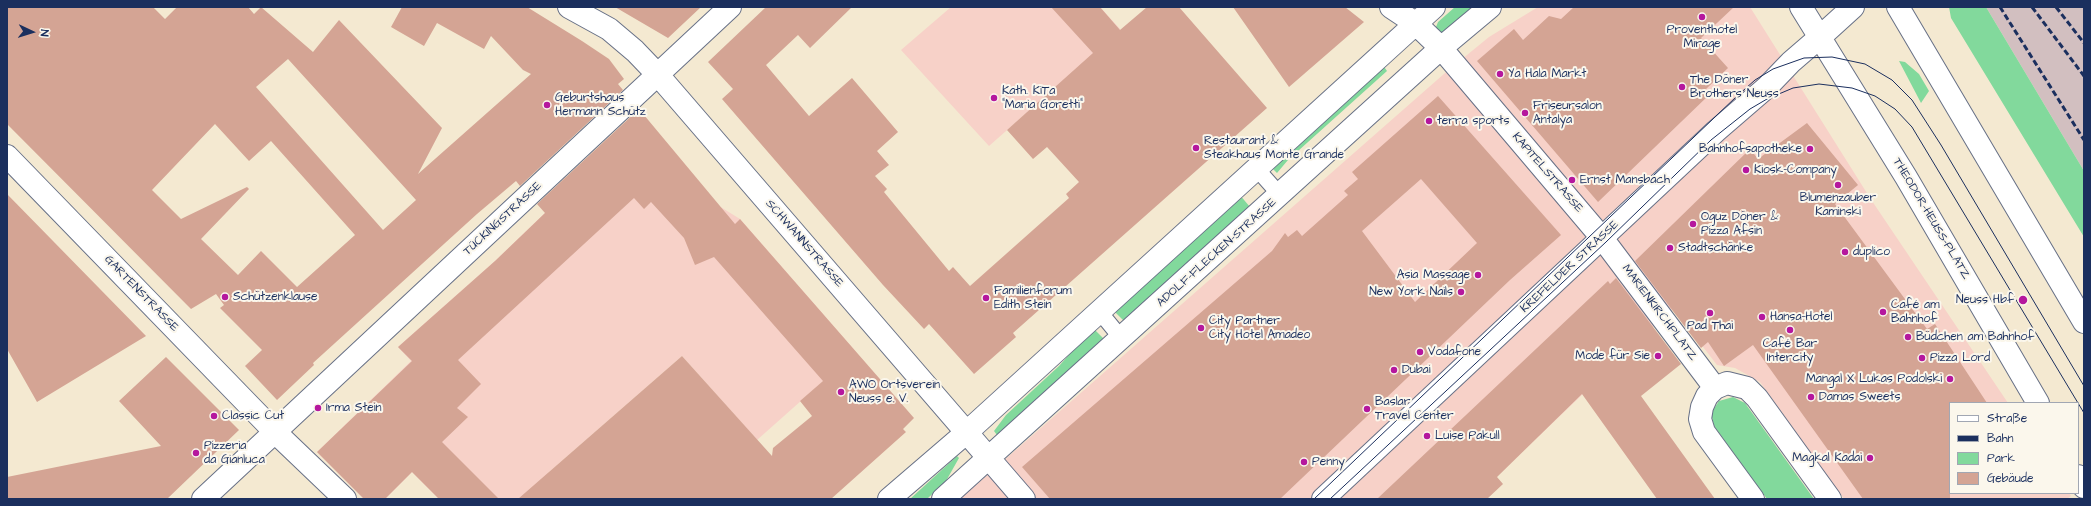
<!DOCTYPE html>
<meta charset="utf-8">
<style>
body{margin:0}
#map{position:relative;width:2091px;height:506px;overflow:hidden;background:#f4e9d1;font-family:"Architects Daughter",sans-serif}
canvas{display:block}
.frame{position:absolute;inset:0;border:8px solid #1b2f5e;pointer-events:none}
.legend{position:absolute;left:1949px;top:402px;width:130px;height:92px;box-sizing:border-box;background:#fbf7ec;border:1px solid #a1a7b3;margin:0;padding:5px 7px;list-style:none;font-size:12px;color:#1b2f5e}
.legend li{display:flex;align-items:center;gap:8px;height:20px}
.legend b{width:20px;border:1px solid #a1a7b3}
.north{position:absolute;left:12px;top:12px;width:40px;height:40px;-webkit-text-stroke:3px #fbf7ec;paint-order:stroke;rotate:94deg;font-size:11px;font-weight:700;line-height:16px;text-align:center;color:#1b2f5e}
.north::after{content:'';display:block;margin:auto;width:14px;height:18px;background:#1b2f5e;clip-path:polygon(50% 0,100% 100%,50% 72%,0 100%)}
</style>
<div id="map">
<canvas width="2091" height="506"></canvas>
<div class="frame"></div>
<ul class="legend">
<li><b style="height:5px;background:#fff"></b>Straße</li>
<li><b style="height:5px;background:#1b2f5e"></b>Bahn</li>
<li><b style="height:11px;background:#82d99c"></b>Park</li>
<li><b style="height:11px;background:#d4a494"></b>Gebäude</li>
</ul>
<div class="north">N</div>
</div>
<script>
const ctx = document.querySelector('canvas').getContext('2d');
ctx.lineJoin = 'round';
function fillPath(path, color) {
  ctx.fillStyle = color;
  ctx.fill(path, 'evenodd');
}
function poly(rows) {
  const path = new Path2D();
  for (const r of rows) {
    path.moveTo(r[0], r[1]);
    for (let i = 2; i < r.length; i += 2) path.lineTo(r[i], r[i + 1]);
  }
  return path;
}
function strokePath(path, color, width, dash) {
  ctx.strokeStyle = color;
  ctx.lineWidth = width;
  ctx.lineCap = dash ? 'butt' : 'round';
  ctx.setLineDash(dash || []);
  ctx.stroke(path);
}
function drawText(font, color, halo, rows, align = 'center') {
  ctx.font = font + ' "Architects Daughter",sans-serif';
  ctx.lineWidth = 4;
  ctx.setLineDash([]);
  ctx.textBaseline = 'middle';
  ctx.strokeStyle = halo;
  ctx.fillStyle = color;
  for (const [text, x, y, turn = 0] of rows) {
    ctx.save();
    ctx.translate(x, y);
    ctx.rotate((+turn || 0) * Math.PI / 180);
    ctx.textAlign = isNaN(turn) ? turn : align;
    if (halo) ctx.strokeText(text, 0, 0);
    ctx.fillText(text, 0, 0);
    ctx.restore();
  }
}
fillPath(poly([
 [951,7,1100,7,1121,30,989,146,901,50],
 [1538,7,1750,7,1870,198,2008,403,1950,403,1950,493,2069,493,2071,496,2067,499,1844,499,1760,382,1735,368,1717,365,1673,308,1473,499,960,499,1445,73,1489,37],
 [645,117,719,206,740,219,856,352,757,440,682,356,548,473,549,499,439,499,412,472,385,499,364,499,317,452,411,361,398,347,495,261]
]), '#f7d1c8');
fillPath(poly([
 [1986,7,2084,7,2084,171]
]), '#d2bfc0');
fillPath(poly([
 [1455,7,1478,7,1448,33,1437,35,1434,32,1438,22],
 [1949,7,1986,7,2084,171,2084,237,1951,18],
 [1899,61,1905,62,1919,74,1929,91,1921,103],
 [1382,64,1387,71,1288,160,1277,173,1270,166],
 [1239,194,1250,207,1126,323,1112,309],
 [1093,328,1106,341,1014,424,997,435,994,431,1006,415,1059,366],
 [1733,397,1745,403,1814,499,1767,499,1714,426,1711,413,1719,401],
 [957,456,959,458,946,481,927,499,910,499]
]), '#82d99c');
fillPath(poly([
 [7,7,153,7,165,19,177,7,248,7,254,14,261,7,313,52,339,20,442,128,418,174,531,74,523,70,491,36,484,49,437,23,424,46,391,27,402,7,527,7,582,41,609,59,624,79,618,84,623,90,520,186,516,181,477,214,313,363,314,365,277,400,245,366,262,350,220,308,224,305,216,294,191,309,7,124],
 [288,59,416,200,383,230,256,87],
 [215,124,249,161,271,141,355,235,297,287,261,251,238,275,201,239,249,189,247,187,181,219,152,190],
 [615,7,701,7,668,38],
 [766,7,852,7,810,48,798,35,766,65,809,116,852,78,898,132,877,151,889,165,875,176,887,189,884,192,949,271,953,267,970,286,1069,198,1066,194,1079,182,1047,147,1033,159,1007,130,1093,53,1051,7,1100,7,1120,30,1147,7,1179,7,1267,108,1013,333,1016,337,974,374,929,324,924,329,883,285,722,99,733,89,708,62],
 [1233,7,1345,7,1364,22,1289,87],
 [1574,7,1734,7,1701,38,1728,68,1705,90,1709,95,1598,202,1477,61,1514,29,1523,40,1549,16,1561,19],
 [1438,96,1561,235,1510,280,1280,499,1050,499,1022,467,1272,251,1285,233,1288,237,1297,230,1302,236,1348,195,1344,191,1358,179,1352,172],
 [1421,179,1477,243,1415,302,1362,231],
 [639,109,735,224,740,219,914,418,903,429,906,432,831,499,518,499,682,356,772,456,773,448,812,416,800,401,823,381,714,257,695,265,684,238,651,202,644,209,634,198,458,360,481,384,457,408,468,417,442,442,499,499,439,499,412,472,385,499,364,499,317,452,412,361,398,347,495,261,545,213,537,204],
 [1807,123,1858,185,1835,204,1927,329,1935,324,1987,403,1950,403,1950,499,1863,499,1753,345,1724,366,1708,342,1701,348,1635,261,1750,149,1758,159],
 [7,194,146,336,37,402,7,349],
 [1616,278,1681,364,1641,396,1715,499,1657,499,1582,394,1497,477,1503,484,1487,499,1377,499,1608,281,1610,284],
 [166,357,239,430,167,499,7,499,7,477,161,446,119,401]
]), '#d4a494');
const service = poly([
 [1256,168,1280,195],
 [1099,311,1122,339]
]);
const pedestrian = poly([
 [1602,238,1715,388]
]);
const minor = poly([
 [569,7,609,29,635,51,658,75,1024,499],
 [1391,7,1415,23,1441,48,1602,238],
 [7,156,275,432,345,499],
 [203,499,730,7],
 [889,499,967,432,1434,7],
 [943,499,1441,48,1490,7],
 [1323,499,1716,131,1767,87,1791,62,1820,37],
 [1753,499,1704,432,1700,419,1702,407,1707,396,1715,388,1727,383,1747,388,1757,398,1830,499]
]);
const secondary = poly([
 [1801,7,1906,177,2038,403],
 [1898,7,2084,322],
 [1820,37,1853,7],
 [2078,476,2084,487]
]);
strokePath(service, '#677086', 17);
strokePath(pedestrian, '#677086', 24);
strokePath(minor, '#677086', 24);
strokePath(secondary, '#677086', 24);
strokePath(service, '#fff', 15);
strokePath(pedestrian, '#fff', 22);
strokePath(minor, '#fff', 22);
strokePath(secondary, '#fff', 22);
strokePath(poly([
 [1314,499,1736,97,1755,80,1773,69,1804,58,1832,57,1865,64,1892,80,1912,100,1941,145,2084,386],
 [1330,499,1606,242,1711,140,1750,109,1767,99,1793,88,1819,84,1852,88,1875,96,1895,109,1912,127,2084,413]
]), '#1b2f5e', 1);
strokePath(poly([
 [2000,7,2084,140],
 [2032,7,2084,76],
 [2056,7,2084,43]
]), '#1b2f5e', 3, [6, 3]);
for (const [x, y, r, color] of [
 [1702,17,4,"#b5179e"],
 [1500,74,4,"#b5179e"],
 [1682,87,4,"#b5179e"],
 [994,98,4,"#b5179e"],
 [547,105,4,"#b5179e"],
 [1525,113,4,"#b5179e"],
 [1429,121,4,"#b5179e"],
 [1196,148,4,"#b5179e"],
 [1810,149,4,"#b5179e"],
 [1746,170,4,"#b5179e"],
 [1572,180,4,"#b5179e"],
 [1838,185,4,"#b5179e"],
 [1693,224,4,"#b5179e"],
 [1670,248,4,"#b5179e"],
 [1845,252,4,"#b5179e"],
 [1478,275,4,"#b5179e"],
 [1461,292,4,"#b5179e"],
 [225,297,4,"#b5179e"],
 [986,298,4,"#b5179e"],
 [2023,300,5,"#b5179e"],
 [1883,312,4,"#b5179e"],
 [1710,313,4,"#b5179e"],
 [1762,317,4,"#b5179e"],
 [1201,328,4,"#b5179e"],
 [1790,330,4,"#b5179e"],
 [1908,337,4,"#b5179e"],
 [1420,352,4,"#b5179e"],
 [1658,356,4,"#b5179e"],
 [1922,358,4,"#b5179e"],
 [1394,370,4,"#b5179e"],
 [1950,379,4,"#b5179e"],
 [841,392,4,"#b5179e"],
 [1811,397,4,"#b5179e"],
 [318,408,4,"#b5179e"],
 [1367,409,4,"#b5179e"],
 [214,416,4,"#b5179e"],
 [1427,436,4,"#b5179e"],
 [196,453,4,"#b5179e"],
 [1870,458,4,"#b5179e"],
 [1304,462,4,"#b5179e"]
]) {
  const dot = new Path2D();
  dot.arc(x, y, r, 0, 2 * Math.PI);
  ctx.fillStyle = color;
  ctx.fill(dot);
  strokePath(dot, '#fbf7ec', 1.5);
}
drawText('12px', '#1b2f5e', '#fbf7ec', [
 ["Proventhotel",1702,30,"center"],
 ["Mirage",1702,44,"center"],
 ["Ya Hala Markt",1508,74],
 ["The Döner",1690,80],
 ["Brothers Neuss",1690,94],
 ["Kath. KiTa",1002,91],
 ["\"Maria Goretti\"",1002,105],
 ["Geburtshaus",555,98],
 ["Hermann Schütz",555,112],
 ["Friseursalon",1533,106],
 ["Antalya",1533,120],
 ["terra sports",1437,121],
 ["Restaurant &",1204,141],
 ["Steakhaus Monte Grande",1204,155],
 ["Bahnhofsapotheke",1802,149,"right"],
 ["Kiosk-Company",1754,170],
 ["Ernst Mansbach",1580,180],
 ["Blumenzauber",1838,198,"center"],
 ["Kaminski",1838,212,"center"],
 ["Oguz Döner &",1701,217],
 ["Pizza Afsin",1701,231],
 ["Stadtschänke",1678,248],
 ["duplico",1853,252],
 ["Asia Massage",1470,275,"right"],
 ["Familienforum",994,291],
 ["Edith Stein",994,305],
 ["New York Nails",1453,292,"right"],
 ["Schützenklause",233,297],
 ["Neuss Hbf",2014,300,"right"],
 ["Café am",1891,305],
 ["Bahnhof",1891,319],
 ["Hansa-Hotel",1770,317],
 ["City Partner",1209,321],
 ["City Hotel Amadeo",1209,335],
 ["Pad Thai",1710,326,"center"],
 ["Büdchen am Bahnhof",1916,337],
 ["Café Bar",1790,344,"center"],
 ["Intercity",1790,358,"center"],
 ["Vodafone",1428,352],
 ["Mode für Sie",1650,356,"right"],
 ["Pizza Lord",1930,358],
 ["Dubai",1402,370],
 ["Mangal X Lukas Podolski",1942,379,"right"],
 ["AWO Ortsverein",849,385],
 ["Neuss e. V.",849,399],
 ["Damas Sweets",1819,397],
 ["Baslar",1375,402],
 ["Travel Center",1375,416],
 ["Irma Stein",326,408],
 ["Classic Cut",222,416],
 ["Luise Pakull",1435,436],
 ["Pizzeria",204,446],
 ["da Gianluca",204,460],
 ["Magkal Kadai",1862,458,"right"],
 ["Penny",1312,462]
], 'left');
drawText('12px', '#1b2f5e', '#fbf7ec', [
 ["KAPITELSTRASSE",1547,173,49],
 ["TÜCKINGSTRASSE",503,219,-43],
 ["THEODOR-HEUSS-PLATZ",1931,219,59],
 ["SCHWANNSTRASSE",804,244,49],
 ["ADOLF-FLECKEN-STRASSE",1217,253,-42],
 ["KREFELDER STRASSE",1570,267,-43],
 ["GARTENSTRASSE",141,294,46],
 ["MARIENKIRCHPLATZ",1659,313,53]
]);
</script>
